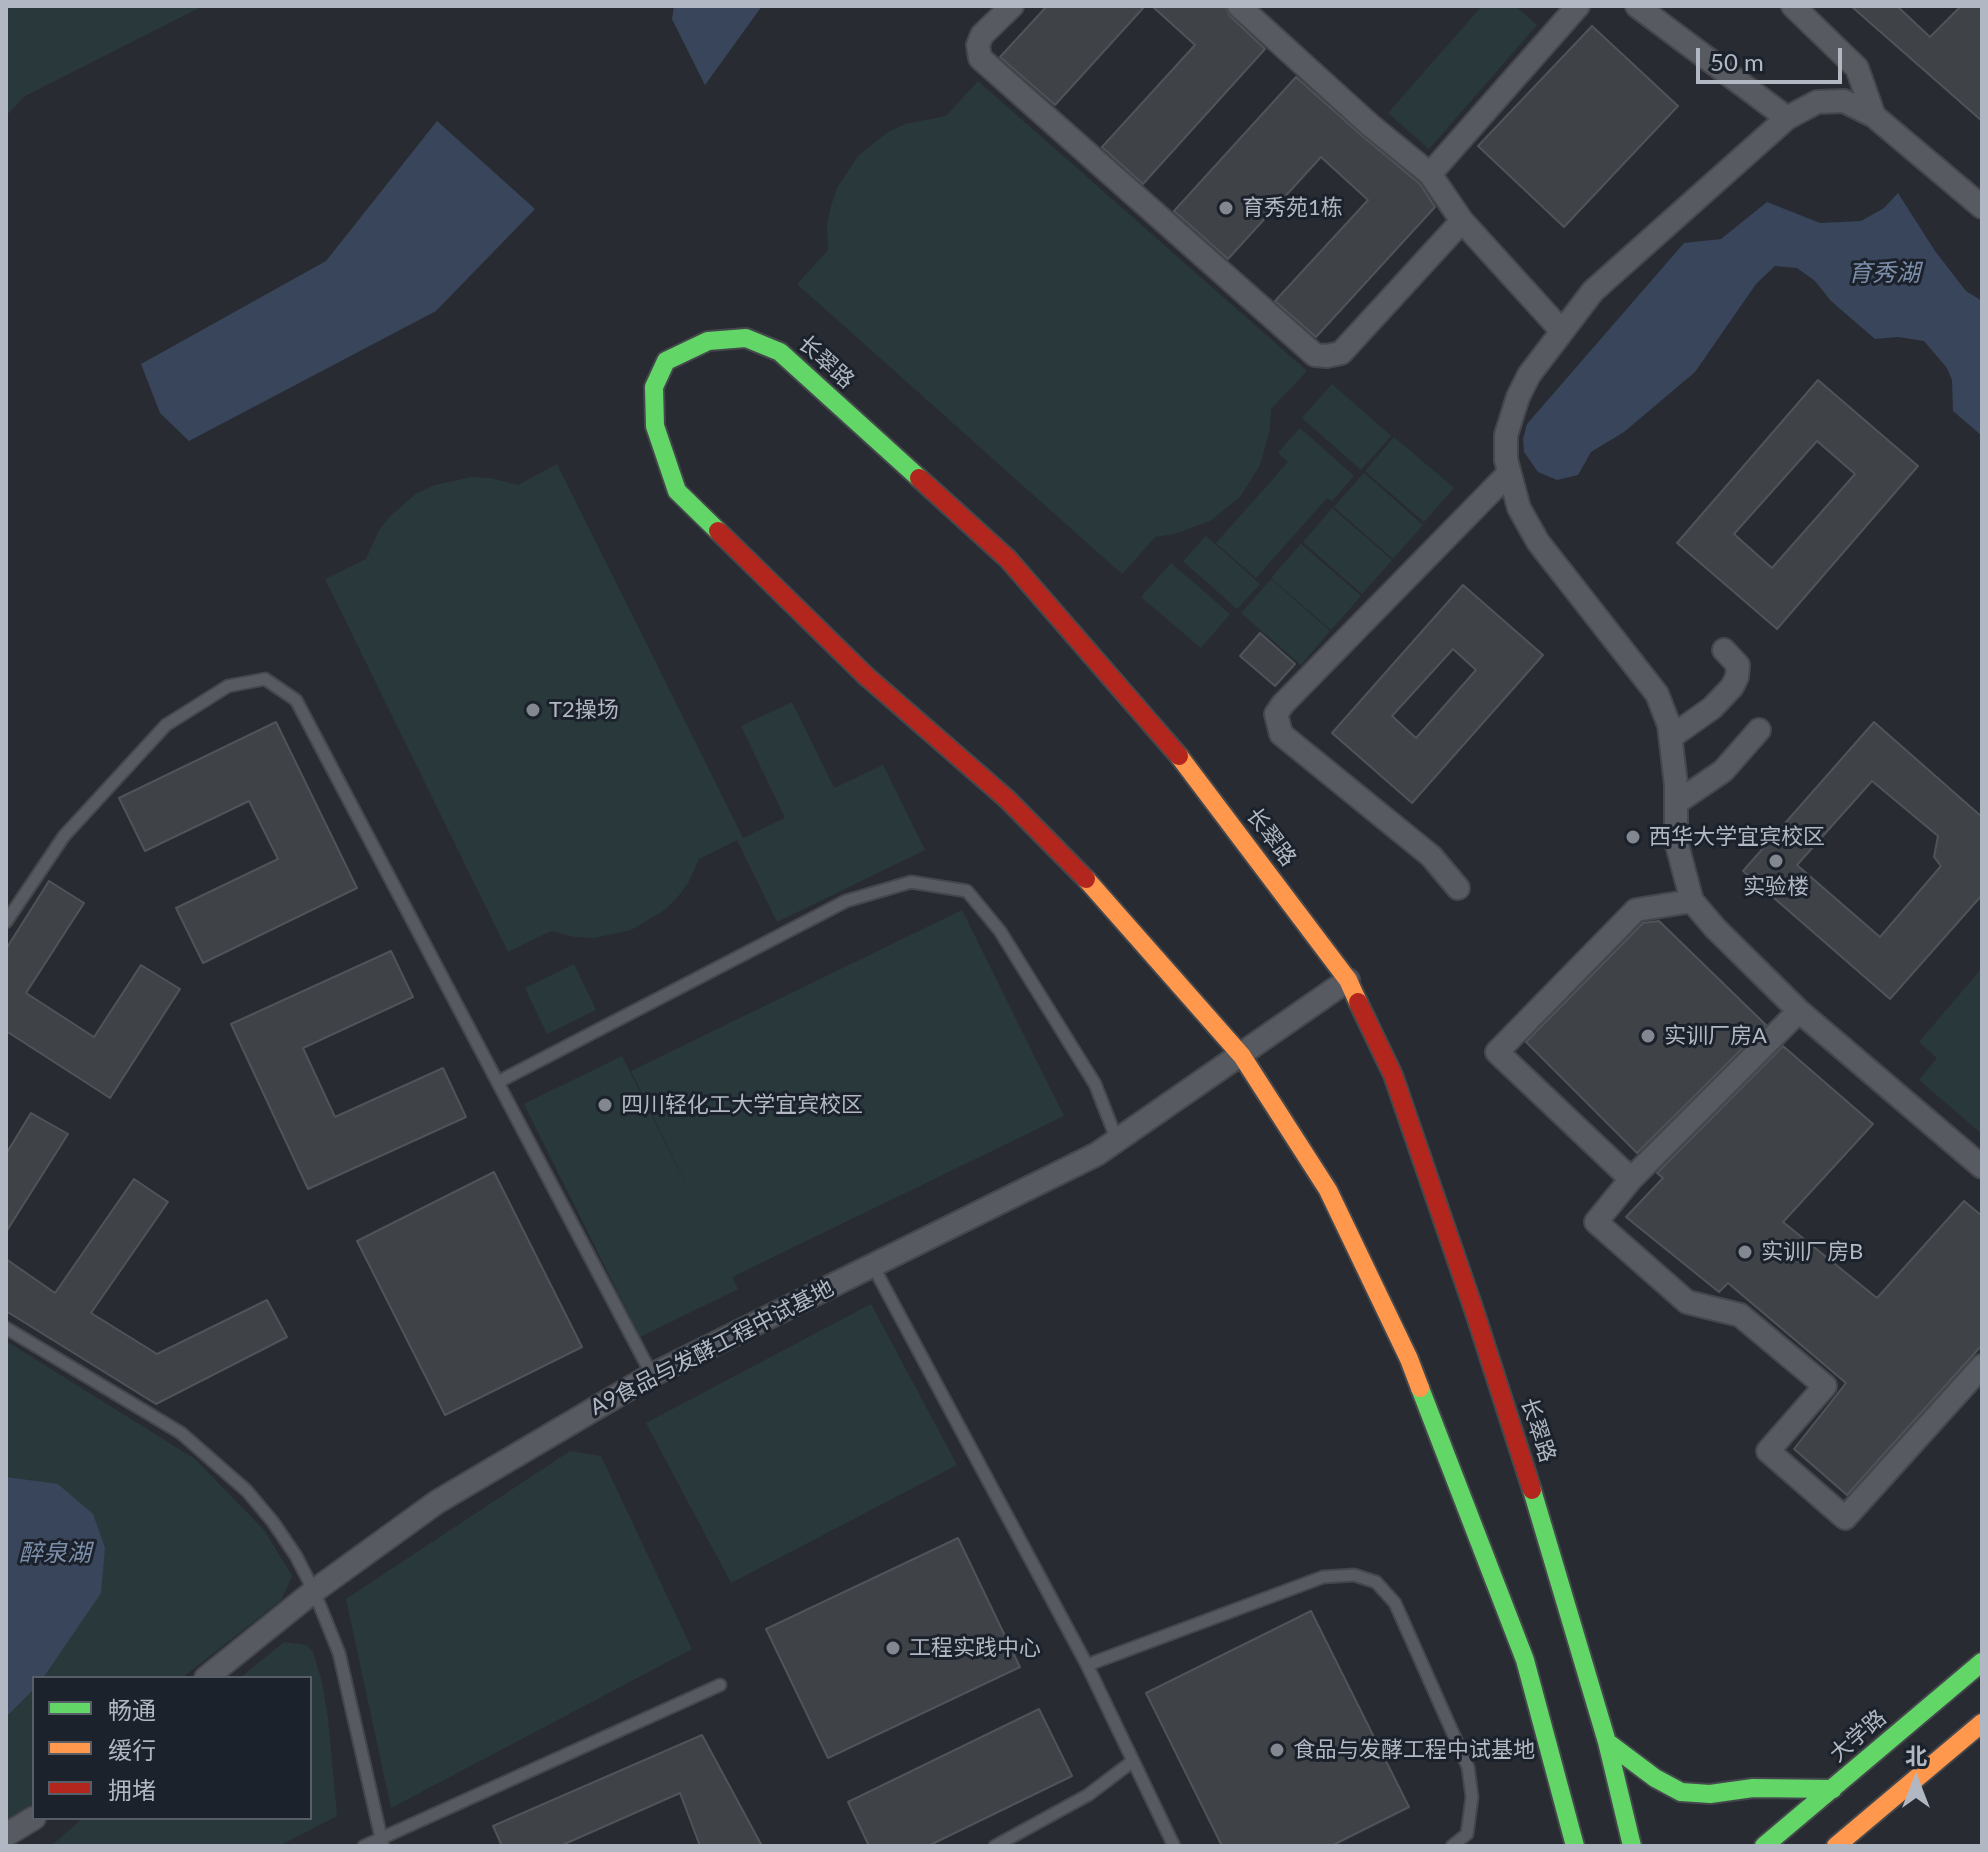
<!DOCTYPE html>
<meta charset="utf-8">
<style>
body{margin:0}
#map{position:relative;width:1988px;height:1852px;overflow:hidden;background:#282c32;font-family:Lato,"Noto Sans SC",sans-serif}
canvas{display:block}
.frame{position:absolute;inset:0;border:8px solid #b2b8c3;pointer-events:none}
.legend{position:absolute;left:32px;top:1676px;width:280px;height:144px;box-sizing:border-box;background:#1c222c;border:2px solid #585e68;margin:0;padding:10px 14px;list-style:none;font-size:24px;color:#b2b8c3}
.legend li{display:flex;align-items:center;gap:16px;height:40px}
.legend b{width:40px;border:2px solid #585e68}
.north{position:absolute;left:1876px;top:1740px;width:80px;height:80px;-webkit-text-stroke:6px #1c222c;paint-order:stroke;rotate:0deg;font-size:22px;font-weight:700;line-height:32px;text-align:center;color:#b2b8c3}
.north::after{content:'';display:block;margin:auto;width:28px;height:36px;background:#b2b8c3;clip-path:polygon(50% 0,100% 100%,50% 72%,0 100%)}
.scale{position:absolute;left:1696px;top:48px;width:146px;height:36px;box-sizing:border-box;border:4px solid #b2b8c3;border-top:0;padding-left:10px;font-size:24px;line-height:28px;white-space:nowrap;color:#b2b8c3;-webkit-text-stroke:6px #1c222c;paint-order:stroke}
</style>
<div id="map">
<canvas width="1988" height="1852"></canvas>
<div class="frame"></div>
<ul class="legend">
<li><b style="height:10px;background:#63d668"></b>畅通</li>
<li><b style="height:10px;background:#ff974d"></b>缓行</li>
<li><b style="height:10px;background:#b3261e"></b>拥堵</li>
</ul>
<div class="north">北</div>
<div class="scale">50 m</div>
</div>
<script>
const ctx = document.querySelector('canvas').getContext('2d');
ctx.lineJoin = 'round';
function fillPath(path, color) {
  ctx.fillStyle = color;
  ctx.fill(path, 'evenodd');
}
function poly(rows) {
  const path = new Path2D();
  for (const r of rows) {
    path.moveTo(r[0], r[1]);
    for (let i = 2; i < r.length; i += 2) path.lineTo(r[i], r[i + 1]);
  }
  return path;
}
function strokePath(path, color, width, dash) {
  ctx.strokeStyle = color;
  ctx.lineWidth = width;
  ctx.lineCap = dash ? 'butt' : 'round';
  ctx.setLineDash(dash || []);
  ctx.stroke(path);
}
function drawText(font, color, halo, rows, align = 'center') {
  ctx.font = font + ' Lato,"Noto Sans SC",sans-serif';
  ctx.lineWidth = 6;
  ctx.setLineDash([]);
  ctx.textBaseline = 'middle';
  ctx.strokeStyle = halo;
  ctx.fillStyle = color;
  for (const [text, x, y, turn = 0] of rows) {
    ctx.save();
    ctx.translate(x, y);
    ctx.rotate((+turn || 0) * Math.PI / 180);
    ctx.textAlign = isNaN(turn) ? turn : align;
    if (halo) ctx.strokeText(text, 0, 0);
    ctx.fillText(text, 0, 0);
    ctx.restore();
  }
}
fillPath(poly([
 [6,6,203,6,25,96,6,116],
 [1482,6,1515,6,1537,25,1429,149,1388,113],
 [978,81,1307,371,1271,409,1270,429,1260,465,1240,497,1210,521,1174,534,1155,537,1122,574,797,284,828,250,827,225,831,206,837,188,858,156,888,132,905,124,946,116],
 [1332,384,1391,436,1361,470,1302,418],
 [1300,428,1354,476,1332,501,1327,498,1256,578,1216,543,1288,462,1278,453],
 [1394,437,1454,488,1424,522,1365,471],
 [557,464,743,838,785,818,741,726,792,702,834,788,883,765,925,850,777,922,737,840,699,859,688,883,677,898,663,911,631,930,594,938,575,937,551,931,508,952,325,579,366,559,378,532,389,517,417,493,435,485,472,477,490,478,518,485],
 [1364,473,1423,525,1393,559,1334,507],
 [1332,508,1392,560,1362,594,1303,542],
 [1206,536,1260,584,1237,609,1183,561],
 [1301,544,1361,596,1331,630,1271,578],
 [1171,563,1230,614,1201,648,1141,597],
 [1271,579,1330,631,1301,665,1241,613],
 [962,910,1064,1116,732,1277,738,1289,640,1337,524,1104,622,1056,701,1214,631,1071],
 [574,964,596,1010,547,1034,525,988],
 [1982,968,1982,1134,1919,1080,1937,1058,1919,1042],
 [871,1304,957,1465,731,1583,646,1423],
 [6,1341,195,1459,264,1530,292,1576,281,1600,182,1678,34,1678,34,1807,6,1827],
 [570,1451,601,1456,692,1649,391,1808,346,1599],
 [284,1642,306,1645,313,1652,322,1682,328,1718,337,1816,279,1846,51,1846,83,1818,310,1818,310,1678,240,1678]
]), '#29393b');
fillPath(poly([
 [674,6,762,6,705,85,672,19],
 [437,121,535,209,436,311,189,441,160,413,141,364,326,261],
 [1898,193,1935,251,1966,291,1982,301,1982,436,1953,411,1952,380,1947,368,1924,341,1898,337,1875,339,1831,301,1815,281,1797,268,1775,266,1756,284,1695,372,1624,432,1591,452,1578,475,1557,480,1538,472,1524,452,1523,439,1527,424,1684,243,1721,239,1767,202,1820,223,1861,221,1884,208],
 [6,1477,58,1484,93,1514,105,1548,101,1593,43,1678,34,1678,34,1689,6,1717]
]), '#38455a');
const building = poly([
 [1047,6,1145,6,1055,105,1000,57,1047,6],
 [1152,6,1225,6,1230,16,1265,49,1143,184,1102,147,1195,45,1152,6],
 [1851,6,1897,6,1930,37,1961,6,1982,6,1982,121,1851,6],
 [1592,26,1678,106,1564,227,1478,146,1592,26],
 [1296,77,1361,135,1420,184,1435,207,1316,337,1275,301,1368,200,1321,157,1228,259,1174,211,1296,77],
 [1818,380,1918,466,1777,629,1677,543,1818,380],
 [1817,441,1855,474,1772,568,1734,534,1817,441],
 [1463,585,1543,655,1412,803,1332,733,1463,585],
 [1453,649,1476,670,1416,738,1392,716,1453,649],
 [1260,633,1295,664,1275,686,1240,656,1260,633],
 [276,722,357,888,203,963,176,908,278,859,249,801,145,851,119,798,276,722],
 [1874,722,1982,817,1982,895,1890,999,1743,871,1874,722],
 [1872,781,1938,836,1934,857,1941,866,1880,937,1797,865,1872,781],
 [49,881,84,903,26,993,94,1037,141,965,180,989,110,1098,6,1031,6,949,49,881],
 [1659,921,1766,1025,1637,1153,1526,1042,1643,923,1659,921],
 [391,951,413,997,303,1048,335,1117,443,1068,466,1117,308,1189,231,1024,391,951],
 [1783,1046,1873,1124,1783,1222,1877,1298,1964,1201,1982,1216,1982,1345,1847,1495,1794,1449,1846,1383,1728,1283,1719,1292,1626,1217,1663,1178,1657,1173,1783,1046],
 [31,1113,68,1134,6,1232,6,1154,31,1113],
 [494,1172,582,1347,445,1415,357,1241,494,1172],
 [134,1179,168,1202,91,1313,157,1354,267,1300,287,1337,156,1404,6,1311,6,1259,55,1293,134,1179],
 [958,1538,1020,1667,828,1758,766,1629,958,1538],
 [1311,1611,1409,1807,1331,1846,1222,1846,1146,1693,1311,1611],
 [1039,1709,1072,1776,928,1846,869,1846,848,1802,1039,1709],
 [702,1735,762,1846,700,1846,680,1793,560,1846,502,1846,493,1826,702,1735]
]);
fillPath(building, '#3f4247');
strokePath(building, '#4f535a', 2);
const lane = poly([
 [6,922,64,836,166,725,228,686,265,679,296,700,652,1375],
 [498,1082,846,901,911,882,967,891,1000,931,1095,1084,1117,1140],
 [873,1266,1087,1665,1174,1846],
 [6,1328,181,1433,247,1491,273,1522,296,1556,314,1591,339,1653,383,1846],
 [1087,1665,1323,1577,1354,1575,1376,1582,1395,1603,1468,1767,1472,1797,1467,1834,1452,1846],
 [364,1846,720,1685],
 [995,1846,1088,1795,1133,1761]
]);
const street = poly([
 [1012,6,982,35,978,45,980,58,1315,355,1327,356,1341,353,1462,221],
 [1239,6,1370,125,1430,174,1578,6],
 [1637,6,1787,118],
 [1793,6,1857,68,1874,116],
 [1430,174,1462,221,1561,330],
 [1982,207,1874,116,1844,101,1817,102,1787,118,1593,291,1529,375,1518,397,1506,435,1506,460,1519,508,1538,542,1657,694,1669,725,1676,785,1676,841,1692,901,1715,928,1799,1011,1982,1167],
 [1671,737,1712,708,1732,687,1737,677,1738,665,1724,650],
 [1676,803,1723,771,1759,730],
 [1458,888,1431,856,1281,734,1276,714,1283,704,1509,473],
 [1692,901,1636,910,1497,1052,1631,1179,1596,1222,1687,1302,1740,1315,1825,1386,1768,1451,1845,1518,1982,1366],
 [1631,1179,1799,1011],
 [206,1678,314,1591,437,1502,652,1375,1097,1154,1348,980],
 [6,1835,34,1818]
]);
const fast = poly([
 [718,531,677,491,655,426,654,387,666,361,708,341,746,338,780,352,919,478],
 [1420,1388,1525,1660,1575,1846],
 [1532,1490,1607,1742,1632,1846],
 [1607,1742,1655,1778,1681,1792,1710,1794,1753,1788,1833,1789],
 [1764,1846,1982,1662]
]);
const slow = poly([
 [1179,756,1348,980,1358,1002],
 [1086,879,1242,1056,1328,1190,1409,1359,1420,1388],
 [1836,1846,1982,1723]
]);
const jam = poly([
 [919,478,1008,559,1179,756],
 [718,531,866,676,1007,799,1086,879],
 [1358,1002,1393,1075,1475,1313,1532,1490]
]);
strokePath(lane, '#44474c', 15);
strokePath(street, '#44474c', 26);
strokePath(fast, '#44474c', 22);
strokePath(slow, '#44474c', 22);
strokePath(jam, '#44474c', 22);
strokePath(lane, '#575a61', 11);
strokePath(street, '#575a61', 22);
strokePath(fast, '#63d668', 18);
strokePath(slow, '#ff974d', 18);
strokePath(jam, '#b3261e', 18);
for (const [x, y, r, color] of [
 [1226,208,8,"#828790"],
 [533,710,8,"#828790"],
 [1633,837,8,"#828790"],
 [1776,861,8,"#828790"],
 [1648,1036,8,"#828790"],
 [605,1105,8,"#828790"],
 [1745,1252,8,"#828790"],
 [893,1648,8,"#828790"],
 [1277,1750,8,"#828790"]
]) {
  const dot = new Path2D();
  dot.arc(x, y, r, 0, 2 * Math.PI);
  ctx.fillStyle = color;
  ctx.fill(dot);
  strokePath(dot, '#1c222c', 3);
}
drawText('22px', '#b2b8c3', '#1c222c', [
 ["育秀苑1栋",1242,208],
 ["T2操场",549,710],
 ["西华大学宜宾校区",1649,837],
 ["实验楼",1776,887,"center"],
 ["实训厂房A",1664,1036],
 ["四川轻化工大学宜宾校区",621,1105],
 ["实训厂房B",1761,1252],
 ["工程实践中心",909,1648],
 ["食品与发酵工程中试基地",1293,1750]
], 'left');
drawText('22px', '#b2b8c3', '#1c222c', [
 ["长翠路",826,362,42],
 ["长翠路",1271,837,53],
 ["A9食品与发酵工程中试基地",712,1348,-27],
 ["长翠路",1538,1430,72],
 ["大学路",1858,1736,-41]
]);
drawText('italic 24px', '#7c8ea9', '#1c222c', [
 ["育秀湖",1884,273],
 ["醉泉湖",55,1553]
]);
</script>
